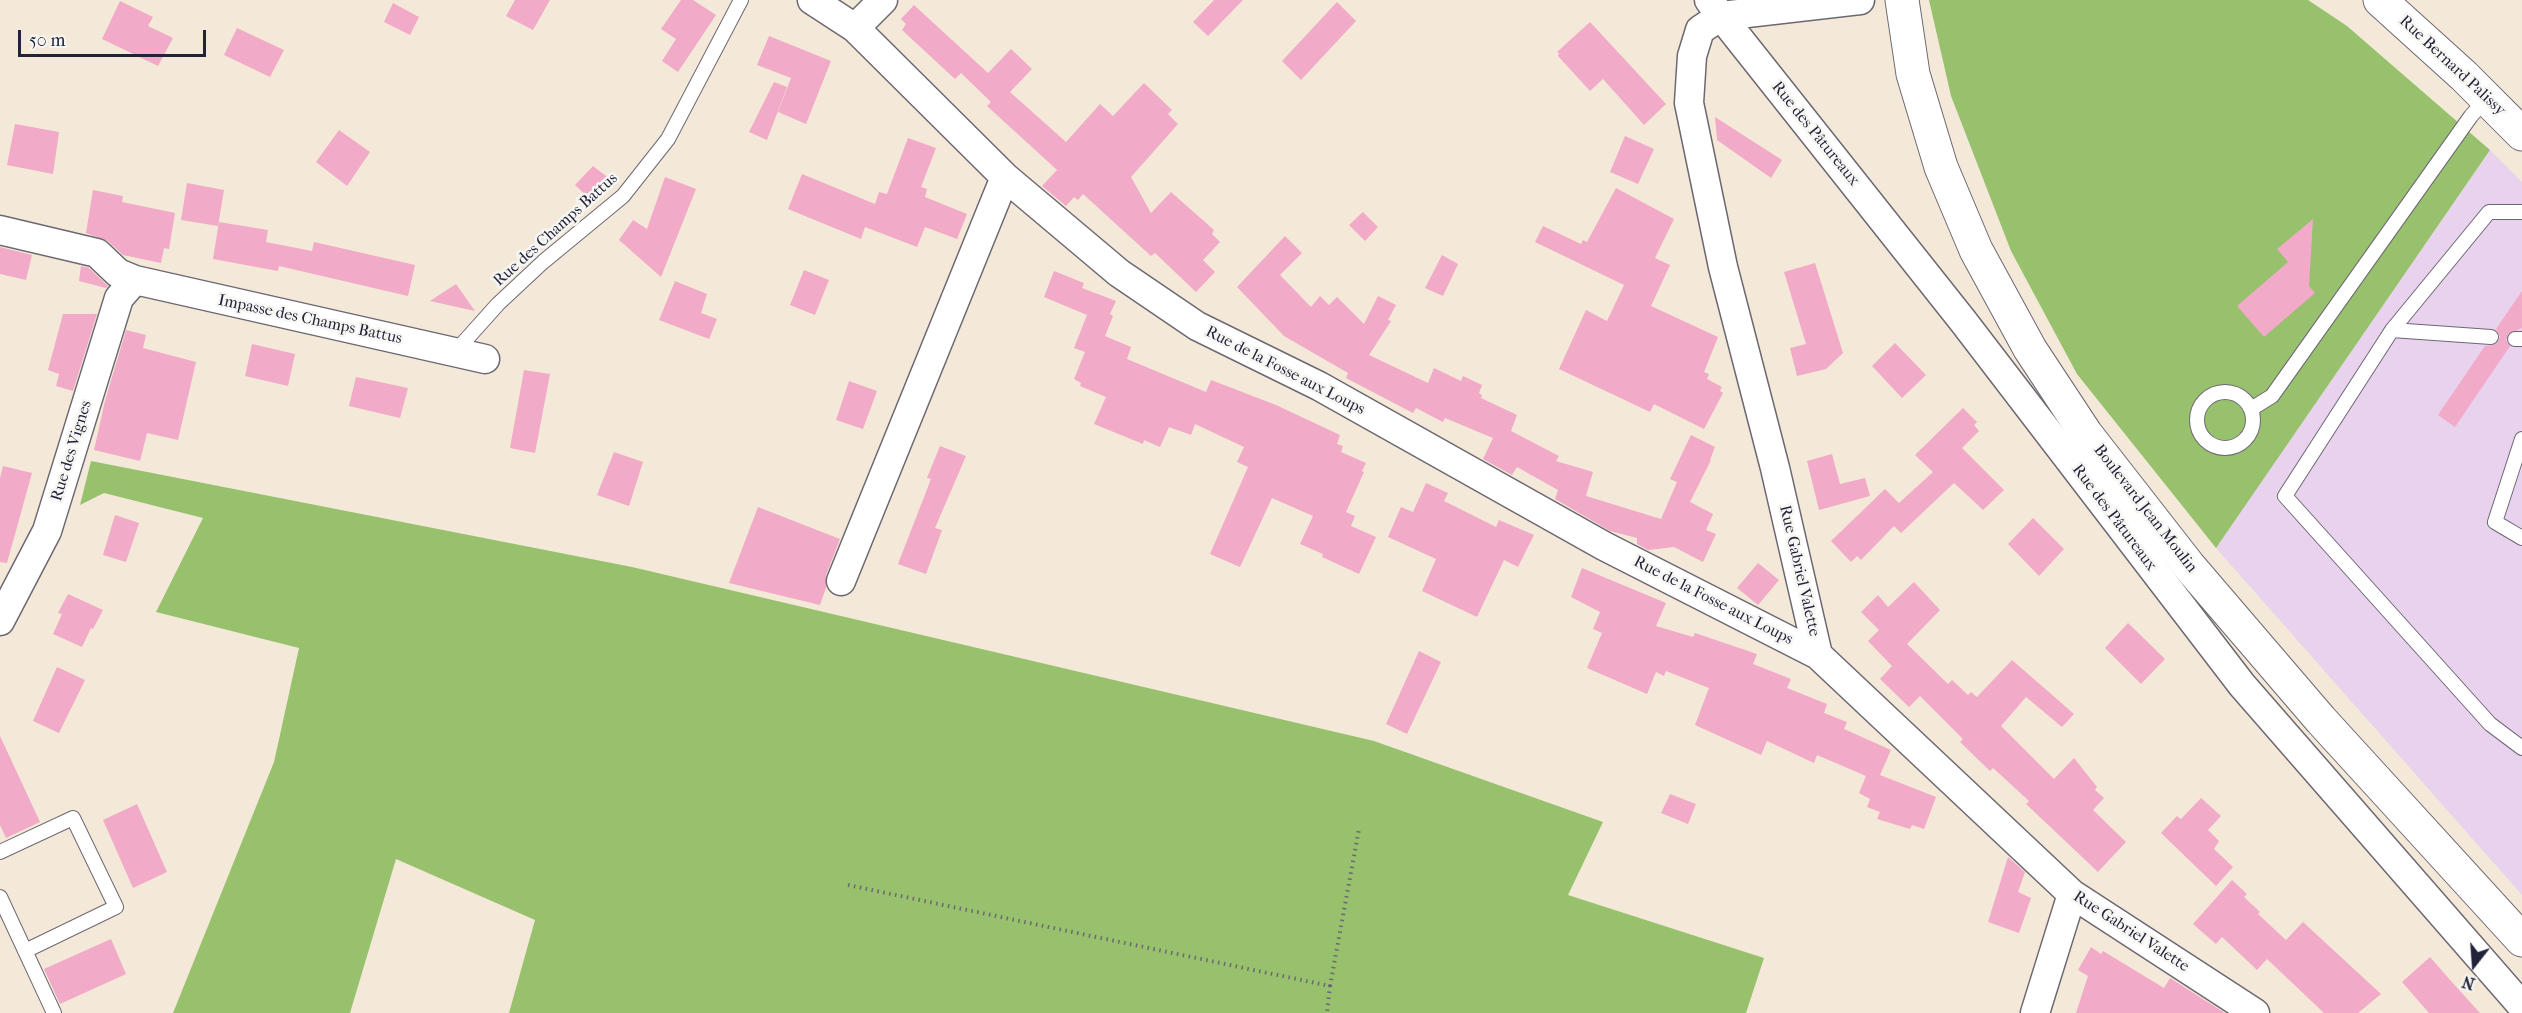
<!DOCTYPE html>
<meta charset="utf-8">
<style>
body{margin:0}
#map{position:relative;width:2522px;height:1013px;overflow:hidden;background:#f4e9d9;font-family:"IM FELL French Canon",serif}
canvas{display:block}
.north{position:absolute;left:2444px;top:935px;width:60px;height:60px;-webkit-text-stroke:4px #f6f6f2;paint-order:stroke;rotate:197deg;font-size:16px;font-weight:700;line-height:24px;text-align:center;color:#22223b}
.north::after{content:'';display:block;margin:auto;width:21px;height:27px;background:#22223b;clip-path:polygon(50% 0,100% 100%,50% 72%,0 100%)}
.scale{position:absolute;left:18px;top:30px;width:188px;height:27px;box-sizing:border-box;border:3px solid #22223b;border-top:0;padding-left:8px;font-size:18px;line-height:21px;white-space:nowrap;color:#22223b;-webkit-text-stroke:4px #f6f6f2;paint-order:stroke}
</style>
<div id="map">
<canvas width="2522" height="1013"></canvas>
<div class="north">N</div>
<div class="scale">50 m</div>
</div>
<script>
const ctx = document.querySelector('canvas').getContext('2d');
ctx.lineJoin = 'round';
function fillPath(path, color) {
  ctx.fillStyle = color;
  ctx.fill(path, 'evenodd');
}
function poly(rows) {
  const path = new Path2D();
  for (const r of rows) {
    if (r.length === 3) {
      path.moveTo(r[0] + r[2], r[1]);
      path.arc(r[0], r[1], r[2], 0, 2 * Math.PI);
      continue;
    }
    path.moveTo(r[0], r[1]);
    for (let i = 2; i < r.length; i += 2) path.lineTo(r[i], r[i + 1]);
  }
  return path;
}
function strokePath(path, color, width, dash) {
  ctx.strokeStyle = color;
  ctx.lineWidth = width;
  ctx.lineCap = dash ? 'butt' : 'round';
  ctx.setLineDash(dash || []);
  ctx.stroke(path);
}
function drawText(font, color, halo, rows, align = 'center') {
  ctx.font = font + ' "IM FELL French Canon",serif';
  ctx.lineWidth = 5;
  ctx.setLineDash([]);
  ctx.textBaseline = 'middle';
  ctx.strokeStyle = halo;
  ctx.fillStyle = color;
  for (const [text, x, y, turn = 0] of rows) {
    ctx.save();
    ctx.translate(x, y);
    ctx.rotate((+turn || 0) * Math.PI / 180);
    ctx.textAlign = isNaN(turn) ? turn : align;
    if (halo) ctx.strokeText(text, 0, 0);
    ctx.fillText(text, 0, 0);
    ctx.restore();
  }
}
fillPath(poly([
 [2490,150,2522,182,2522,895,2216,548]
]), '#e8d2ee');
fillPath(poly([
 [1929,0,2308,0,2347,26,2490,150,2216,548,2077,374,2011,251,1951,96],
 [91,461,632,567,1374,741,1603,822,1568,895,1764,958,1746,1013,509,1013,535,920,396,859,350,1013,173,1013,274,762,299,648,156,612,203,518,104,493,80,505]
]), '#98c16d');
fillPath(poly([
 [515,0,550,0,533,30,506,16],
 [681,0,693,0,716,15,678,72,662,61,676,39,661,29],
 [1214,0,1243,0,1208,36,1193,22],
 [120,1,153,17,148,26,173,38,158,66,102,39],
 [1337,2,1356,21,1301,80,1282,61],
 [393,3,419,17,410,35,384,22],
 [914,5,988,73,1011,49,1032,69,1010,92,1066,142,1100,104,1113,116,1144,83,1172,110,1168,114,1178,124,1131,177,1151,213,1171,192,1214,230,1212,234,1220,242,1203,260,1215,272,1196,292,1155,253,1151,256,1083,194,1078,200,1074,197,1066,206,1042,186,1057,170,987,106,991,102,961,73,955,79,902,30,906,24,901,19],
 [1590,22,1666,104,1644,125,1603,79,1590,91,1558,56,1559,53,1557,52],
 [237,28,284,50,270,77,224,55],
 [769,36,831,61,806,124,778,112,791,78,757,65],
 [774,82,787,87,767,140,749,132],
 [1715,117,1782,160,1771,178,1717,140],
 [15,124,59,132,53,174,7,165],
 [339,130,370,152,347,186,316,162],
 [1625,136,1654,149,1638,184,1610,172],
 [908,138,936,148,921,187,927,189,925,197,967,214,957,239,925,227,917,247,865,227,861,239,788,209,802,174,875,204,879,192,887,194],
 [593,166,614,182,592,201,575,185],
 [665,177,696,189,661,277,619,240,633,220,647,229],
 [187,183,224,190,218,226,181,220],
 [1616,188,1674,219,1655,258,1670,265,1651,306,1718,337,1704,372,1709,374,1707,379,1722,387,1720,391,1723,393,1704,429,1654,404,1650,412,1559,369,1586,310,1607,321,1624,285,1535,242,1543,226,1581,244,1583,240,1587,242],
 [93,190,123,196,122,202,175,213,169,249,164,248,161,263,123,255,108,241,86,233],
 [1363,212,1378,227,1365,241,1349,225],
 [2313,219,2309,286,2315,293,2264,337,2237,306,2288,262,2277,249],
 [219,222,268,230,266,242,312,251,314,242,415,265,408,296,279,266,278,271,213,259],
 [1285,236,1302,253,1280,275,1311,307,1320,296,1329,305,1337,297,1364,324,1378,296,1396,305,1388,320,1391,321,1369,355,1428,383,1434,368,1461,381,1463,376,1482,385,1479,393,1482,395,1481,398,1517,415,1511,431,1559,456,1556,461,1593,472,1586,496,1661,519,1677,482,1670,479,1691,435,1715,447,1710,460,1711,460,1690,502,1713,514,1706,530,1716,534,1703,562,1674,547,1648,550,1637,544,1637,538,1610,531,1555,499,1558,490,1517,467,1512,475,1483,459,1493,438,1445,418,1443,422,1416,408,1413,413,1346,378,1348,373,1284,336,1237,287],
 [0,247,32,255,26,280,0,274],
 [1442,255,1458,264,1443,296,1425,288],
 [1815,263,1843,353,1826,369,1797,376,1790,348,1806,344,1784,272],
 [81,266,89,268,108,286,106,288,79,281],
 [804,270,829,280,815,315,790,305],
 [1054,271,1084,283,1082,288,1116,301,1110,314,1113,316,1105,336,1131,347,1127,359,1206,392,1211,380,1276,405,1340,435,1337,444,1343,446,1341,452,1366,463,1362,471,1364,472,1346,512,1355,516,1351,526,1376,537,1359,574,1322,557,1323,554,1300,544,1313,516,1272,498,1240,567,1210,554,1248,467,1237,462,1244,447,1195,424,1191,435,1169,427,1160,447,1144,440,1143,444,1094,424,1106,397,1080,386,1081,383,1074,379,1085,352,1074,348,1087,315,1044,297],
 [675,281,707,294,701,313,717,319,709,339,659,320],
 [456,284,475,311,430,301],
 [2522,291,2522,328,2508,334,2506,340,2510,346,2455,427,2438,415,2485,346,2494,345,2498,342,2500,337,2496,329],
 [63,314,97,314,73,391,56,386,59,374,48,370],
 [126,330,146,335,143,348,196,362,178,440,147,433,140,461,94,450,105,401],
 [1895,343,1926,375,1902,398,1872,366],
 [252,344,295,354,288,386,245,376],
 [524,370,550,374,535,453,510,448],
 [356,377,408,388,400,418,349,406],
 [849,381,877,391,863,429,836,420],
 [1963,408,1977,422,1974,425,1979,431,1962,448,2004,490,1983,510,1954,483,1901,533,1894,526,1861,560,1857,556,1851,562,1831,541,1885,489,1899,503,1933,472,1915,455],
 [940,446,966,456,935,528,942,530,926,574,898,564,931,479,927,478],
 [614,452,643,462,629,506,597,495],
 [1832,454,1840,484,1865,478,1870,496,1819,510,1807,461],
 [3,466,32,473,7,563,0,562,0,478],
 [1426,483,1448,493,1444,501,1496,527,1499,520,1534,535,1518,567,1504,560,1477,617,1422,591,1436,559,1388,537,1401,507,1413,512],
 [758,507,840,539,826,575,826,588,820,605,729,583],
 [115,515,139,523,126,562,103,555],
 [2033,518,2064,549,2039,576,2008,544],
 [1758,563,1779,580,1758,605,1737,588],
 [1582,568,1666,603,1656,626,1693,637,1695,633,1757,654,1753,664,1791,679,1787,688,1827,704,1824,713,1847,722,1844,729,1891,750,1880,775,1936,797,1924,829,1912,825,1910,829,1877,819,1880,812,1867,807,1870,799,1859,793,1866,776,1817,755,1814,763,1767,741,1761,755,1695,725,1709,688,1666,671,1664,676,1656,672,1647,694,1587,668,1602,633,1593,629,1600,612,1571,597],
 [1914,582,1940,610,1907,644,1948,684,1952,680,1968,695,1971,692,1977,697,2012,660,2074,714,2062,727,2026,697,2001,726,2054,779,2074,758,2097,787,2095,790,2104,798,2093,810,2126,842,2098,872,2026,804,2029,801,1993,768,1990,771,1960,742,1963,739,1920,696,1909,707,1880,679,1892,666,1868,641,1879,630,1861,612,1878,595,1888,607],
 [68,594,103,610,93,629,91,628,82,647,53,634,62,614,58,613],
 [2128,623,2165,659,2141,684,2105,648],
 [1419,651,1441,662,1407,734,1386,724],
 [57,667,85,680,59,733,33,721],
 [0,736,40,822,6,838,0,825],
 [1670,794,1696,804,1688,824,1661,813],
 [2201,798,2221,816,2208,830,2219,841,2214,849,2233,867,2216,886,2161,833,2177,816,2181,819],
 [137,804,167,872,133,888,103,820],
 [2008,857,2025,872,2018,892,2031,898,2019,933,1988,922],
 [2232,880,2247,894,2244,897,2260,912,2258,914,2286,940,2303,922,2381,994,2358,1013,2324,1013,2267,959,2257,970,2222,937,2216,944,2193,924],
 [111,939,126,974,60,1004,44,969],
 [2091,947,2101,954,2103,951,2164,988,2170,978,2225,1013,2076,1013,2088,976,2078,970],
 [2430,957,2451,981,2480,1013,2429,1013,2402,982]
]), '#f1aac7');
const lane = poly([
 [2522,212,2489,212,2392,330,2285,496,2490,724,2522,748],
 [2392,330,2491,337],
 [2515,339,2522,339],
 [455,352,498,304,543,262,623,196,668,139,741,0],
 [2225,420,28],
 [2251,409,2272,396,2471,116,2487,98],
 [2522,439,2495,522,2522,538],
 [0,852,73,818,116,907,25,951],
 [0,897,54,1013]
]);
const street = poly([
 [812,0,855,28,1005,177,1119,273,1197,326,1319,386,1604,546,1818,655],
 [1709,0,1721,16,1700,30,1692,56,1689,103,1723,267,1775,468,1818,655,2072,894,2255,1013],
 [1721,16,1963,321,2242,685,2522,1006],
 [1721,16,1860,0],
 [855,28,883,0],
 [0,230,97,253,118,273,135,280,485,359],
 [841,581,1005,177],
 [0,621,47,531,119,298,135,280],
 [2035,1013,2072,894]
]);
const secondary = poly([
 [1902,0,1913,74,1941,167,1976,250,2030,349,2086,434,2189,566,2321,720,2522,940],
 [2380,0,2464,76,2522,134]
]);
strokePath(lane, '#6c6872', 16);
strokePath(street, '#6c6872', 31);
strokePath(secondary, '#6c6872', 35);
strokePath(poly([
 [848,885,1330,986,1327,1013],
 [1330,986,1359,829]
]), '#6c6872', 4, [1.5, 4.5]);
strokePath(lane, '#fff', 14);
strokePath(street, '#fff', 28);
strokePath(secondary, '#fff', 33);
drawText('16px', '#22223b', '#f6f6f2', [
 ["Rue Bernard Palissy",2452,66,43],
 ["Rue des Pâtureaux",1815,134,51],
 ["Rue des Champs Battus",556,230,-42],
 ["Impasse des Champs Battus",310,320,12],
 ["Rue de la Fosse aux Loups",1285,371,27],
 ["Rue des Vignes",72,451,-73],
 ["Boulevard Jean Moulin",2145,509,52],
 ["Rue des Pâtureaux",2114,518,53],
 ["Rue Gabriel Valette",1799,571,77],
 ["Rue de la Fosse aux Loups",1713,601,27],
 ["Rue Gabriel Valette",2131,932,33]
]);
</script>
